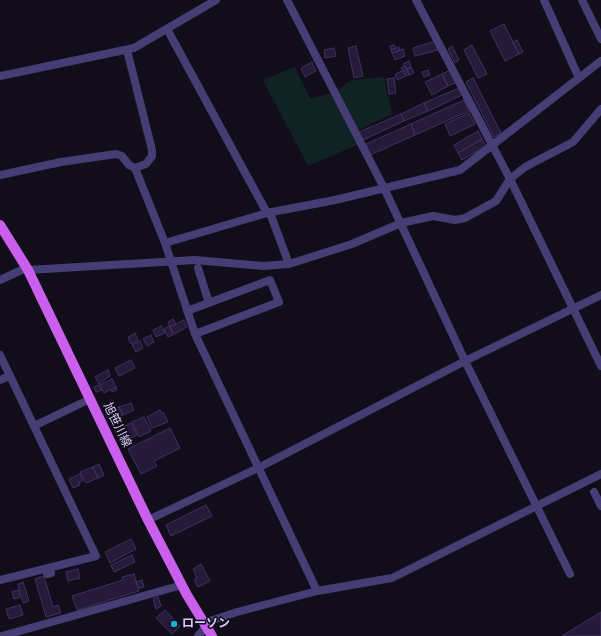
<!DOCTYPE html>
<meta charset="utf-8">
<style>
body{margin:0}
canvas{display:block;background:#110d1a}
</style>
<canvas width="601" height="636"></canvas>
<script>
const ctx = document.querySelector('canvas').getContext('2d');
ctx.lineJoin = 'round';
function fillPath(path, color) {
  ctx.fillStyle = color;
  ctx.fill(path, 'evenodd');
}
function poly(rows) {
  const path = new Path2D();
  for (const r of rows) {
    path.moveTo(r[0], r[1]);
    for (let i = 2; i < r.length; i += 2) path.lineTo(r[i], r[i + 1]);
  }
  return path;
}
function strokePath(path, color, width, dash) {
  ctx.strokeStyle = color;
  ctx.lineWidth = width;
  ctx.lineCap = dash ? 'butt' : 'round';
  ctx.setLineDash(dash || []);
  ctx.stroke(path);
}
function drawText(font, color, halo, rows, align = 'center') {
  ctx.font = font + ' Manrope,"Noto Sans JP",sans-serif';
  ctx.lineWidth = 3;
  ctx.setLineDash([]);
  ctx.textBaseline = 'middle';
  ctx.strokeStyle = halo;
  ctx.fillStyle = color;
  for (const [text, x, y, turn = 0] of rows) {
    ctx.save();
    ctx.translate(x, y);
    ctx.rotate((+turn || 0) * Math.PI / 180);
    ctx.textAlign = isNaN(turn) ? turn : align;
    if (halo) ctx.strokeText(text, 0, 0);
    ctx.fillText(text, 0, 0);
    ctx.restore();
  }
}
fillPath(poly([
 [295,67,310,99,331,93,359,144,308,166,263,80],
 [384,77,392,114,358,130,337,90,351,80]
]), '#112224');
const building = poly([
 [504,24,519,54,505,61,490,31,504,24],
 [517,40,523,52,519,54,513,42,517,40],
 [435,41,438,50,415,56,413,48,435,41],
 [394,45,396,48,391,50,390,46,394,45],
 [472,45,487,74,478,78,464,50,472,45],
 [356,46,363,76,354,78,348,48,356,46],
 [452,46,459,60,455,63,448,49,452,46],
 [399,47,400,50,392,53,391,50,399,47],
 [334,48,336,56,325,58,324,50,334,48],
 [403,49,405,56,395,60,392,53,403,49],
 [409,61,411,67,407,69,403,64,409,61],
 [312,62,316,71,305,77,301,68,312,62],
 [405,66,409,75,406,76,401,68,405,66],
 [411,67,414,73,409,75,407,69,411,67],
 [452,69,458,82,448,86,442,74,452,69],
 [404,70,406,76,397,80,395,74,404,70],
 [428,70,430,75,424,77,422,72,428,70],
 [442,74,448,86,432,95,425,82,442,74],
 [394,78,396,93,389,94,387,79,394,78],
 [473,78,501,133,494,137,466,82,473,78],
 [459,88,462,95,428,111,424,103,459,88],
 [464,100,469,111,415,135,411,124,464,100],
 [424,103,428,111,404,121,401,114,424,103],
 [469,113,475,124,450,136,445,124,469,113],
 [401,114,404,121,363,140,359,132,401,114],
 [411,124,415,135,370,155,366,144,411,124],
 [478,131,482,139,458,153,454,145,478,131],
 [482,139,486,146,462,160,458,153,482,139],
 [173,319,176,324,170,327,168,322,173,319],
 [184,320,187,327,174,334,170,327,184,320],
 [161,326,165,333,156,337,153,330,161,326],
 [169,326,173,335,168,337,164,329,169,326],
 [135,333,138,340,131,344,128,337,135,333],
 [151,335,154,342,147,346,143,339,151,335],
 [140,341,143,348,136,352,132,345,140,341],
 [131,360,135,368,119,376,115,368,131,360],
 [108,370,110,376,99,384,95,377,108,370],
 [112,379,116,387,104,393,100,385,112,379],
 [99,385,102,390,96,392,94,387,99,385],
 [116,387,117,390,112,392,111,390,116,387],
 [131,403,134,410,123,415,119,407,131,403],
 [119,407,123,415,120,417,121,420,111,423,106,414,119,407],
 [160,410,161,413,163,412,168,422,152,428,147,417,160,410],
 [144,417,151,431,139,437,132,422,144,417],
 [131,423,137,435,121,443,115,431,131,423],
 [170,428,180,448,154,461,157,466,141,474,128,449,170,428],
 [99,464,104,475,98,478,93,467,99,464],
 [93,467,98,478,86,483,80,472,93,467],
 [80,474,83,481,79,482,80,485,73,488,69,479,80,474],
 [206,505,212,516,171,536,166,525,206,505],
 [131,539,136,549,110,563,105,552,131,539],
 [132,555,135,562,114,572,111,565,132,555],
 [201,564,210,581,198,587,194,580,197,578,193,569,201,564],
 [78,569,80,578,68,581,66,572,78,569],
 [134,574,139,591,77,610,72,596,123,580,122,577,134,574],
 [44,576,53,607,58,605,61,613,46,617,35,579,44,576],
 [142,580,144,587,138,588,136,582,142,580],
 [23,582,29,601,23,603,18,584,23,582],
 [18,590,20,597,14,599,12,592,18,590],
 [158,597,161,606,156,609,153,599,158,597],
 [20,605,23,615,9,619,6,609,20,605],
 [165,610,180,626,172,634,156,618,165,610],
 [601,612,601,636,562,636,601,612]
]);
fillPath(building, '#251b39');
strokePath(building, '#402f63', 1);
strokePath(poly([
 [287,0,384,188,465,361,570,574],
 [416,0,510,179,601,366],
 [544,0,579,78],
 [582,0,601,39],
 [167,29,267,213],
 [0,76,134,48,216,0],
 [135,168,165,243,195,334,317,591],
 [0,175,61,162,116,154,122,156,129,165,135,168,146,164,152,156,152,150,127,50],
 [270,213,289,264],
 [165,243,267,213,335,200,460,170,601,61],
 [198,268,209,303],
 [28,270,195,260,263,266,289,264,352,244,401,223,433,216,455,220,465,218,496,201,510,179,525,167,573,142,601,109],
 [0,280,26,268],
 [187,311,270,280,279,302,195,334],
 [0,355,96,556,0,580],
 [0,380,10,376],
 [34,426,90,399],
 [594,492,601,506],
 [148,520,258,468,465,361,601,295],
 [45,569,47,574,51,573],
 [204,623,237,612,317,591,392,578,601,474],
 [2,636,182,585],
 [198,636,206,627]
]), '#463d74', 8);
strokePath(poly([
 [0,225,28,270,148,520,187,595,212,636]
]), '#ca5fed', 10);
for (const [x, y, r, color] of [
 [174,624,4,"#18add9"]
]) {
  const dot = new Path2D();
  dot.arc(x, y, r, 0, 2 * Math.PI);
  ctx.fillStyle = color;
  ctx.fill(dot);
  strokePath(dot, '#110d1a', 1.5);
}
drawText('12px', '#d7ccf9', '#110d1a', [
 ["旭笹川線",117,425,64]
]);
drawText('bold 12px', '#d7ccf9', '#110d1a', [
 ["ローソン",182,624]
], 'left');
</script>
